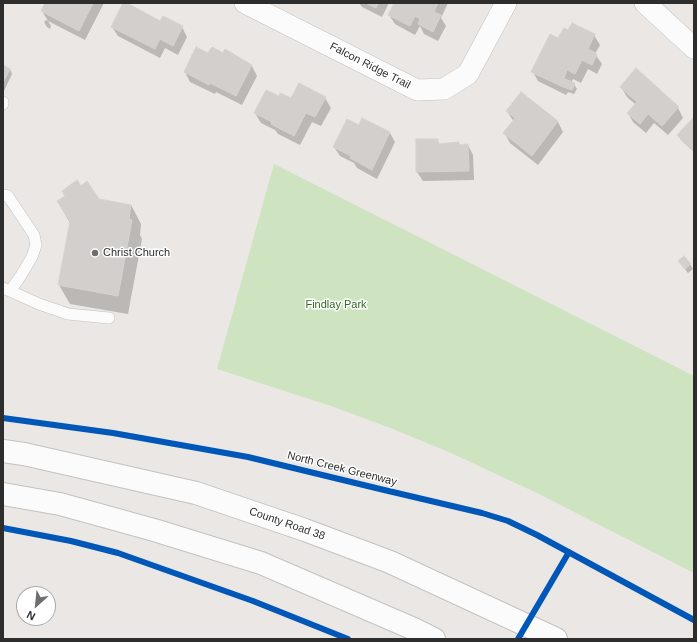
<!DOCTYPE html>
<style>
body{margin:0}
#map{position:relative;width:697px;height:642px;overflow:hidden;background:#eae7e4;font-family:Helvetica,sans-serif}
canvas{display:block}
.frame{position:absolute;inset:0;border:4px solid #2d2d2d;pointer-events:none}
.north{position:absolute;left:16px;top:586px;width:40px;height:40px;box-sizing:border-box;background:#fff;border:1px solid #ababab;border-radius:50%;rotate:207deg;font-size:11px;font-weight:700;line-height:16px;text-align:center;color:#2d2d2d}
.north::after{content:'';display:block;margin:auto;width:14px;height:18px;background:#6f6e6d;clip-path:polygon(50% 0,100% 100%,50% 72%,0 100%)}
</style>
<div id="map">
<canvas width="697" height="642"></canvas>
<div class="frame"></div>
<div class="north">N</div>
</div>
<script>
const ctx = document.querySelector('canvas').getContext('2d');
ctx.lineJoin = 'round';
function fillPath(path, color) {
  ctx.fillStyle = color;
  ctx.fill(path, 'evenodd');
}
function poly(rows) {
  const path = new Path2D();
  for (const r of rows) {
    path.moveTo(r[0], r[1]);
    for (let i = 2; i < r.length; i += 2) path.lineTo(r[i], r[i + 1]);
  }
  return path;
}
function strokePath(path, color, width, dash) {
  ctx.strokeStyle = color;
  ctx.lineWidth = width;
  ctx.lineCap = dash ? 'butt' : 'round';
  ctx.setLineDash(dash || []);
  ctx.stroke(path);
}
function drawText(font, color, halo, rows, align = 'center') {
  ctx.font = font + ' Helvetica,sans-serif';
  ctx.lineWidth = 3;
  ctx.setLineDash([]);
  ctx.textBaseline = 'middle';
  ctx.strokeStyle = halo;
  ctx.fillStyle = color;
  for (const [text, x, y, turn = 0] of rows) {
    ctx.save();
    ctx.translate(x, y);
    ctx.rotate((+turn || 0) * Math.PI / 180);
    ctx.textAlign = isNaN(turn) ? turn : align;
    if (halo) ctx.strokeText(text, 0, 0);
    ctx.fillText(text, 0, 0);
    ctx.restore();
  }
}
fillPath(poly([
 [274,164,694,376,694,573,537,493,451,453,393,429,334,407,217,369]
]), '#cee3bf');
fillPath(poly([
 [46,3,104,3,85,40,48,21,51,26,50,29,47,27,44,22,46,20,48,21,42,11],
 [124,3,161,23,182,27,187,37,178,55,165,48,160,58,118,36,112,27],
 [359,3,389,3,382,17,362,7],
 [395,3,448,3,441,18,446,26,438,41,424,34,420,26,415,35,395,24,389,15],
 [569,31,594,35,600,45,595,54,602,64,597,74,588,69,581,83,573,79,571,83,574,84,577,89,574,94,568,92,566,95,538,81,533,72,559,39],
 [225,50,252,66,257,76,242,105,216,92,215,94,190,82,185,72,223,54],
 [3,66,10,69,12,74,4,91],
 [621,87,678,108,683,118,668,135,654,123,646,133,633,122,628,113,635,104,627,97],
 [521,93,558,122,563,132,538,165,510,143,505,134,514,122,507,111],
 [279,98,292,100,325,98,331,108,321,126,312,122,300,145,278,134,275,130,261,123,255,113],
 [694,118,694,152,681,140,678,135],
 [359,126,390,133,395,142,377,179,357,168,354,163,340,156,334,147],
 [437,140,440,145,459,143,460,146,468,145,473,155,474,180,423,181,417,172],
 [81,187,98,200,131,205,141,224,140,235,142,239,128,314,70,304,59,285,70,223,58,202],
 [679,261,690,264,693,269,688,273]
]), '#0003');
const building = poly([
 [45,3,93,3,79,31,41,11,45,3],
 [123,3,127,3,160,21,163,16,183,26,173,46,160,39,155,49,111,27,123,3],
 [366,3,378,3,376,8,366,3],
 [394,3,438,3,434,12,441,15,433,32,418,24,420,19,415,16,410,26,388,15,394,3],
 [572,23,595,34,588,49,597,54,592,65,582,60,575,74,567,70,561,86,531,72,550,34,558,38,564,28,568,30,572,23],
 [196,47,208,53,212,47,223,53,225,49,252,65,236,96,210,83,209,85,184,72,196,47],
 [3,65,10,69,3,83,3,65],
 [636,68,679,107,662,126,648,114,640,124,627,113,637,102,620,87,636,68],
 [565,79,575,83,572,90,561,86,565,79],
 [299,83,326,97,315,117,306,113,294,136,271,124,272,122,254,113,266,90,279,96,280,93,291,98,299,83],
 [521,92,558,121,532,156,503,133,515,118,506,111,521,92],
 [694,117,694,151,677,135,694,117],
 [362,118,390,132,372,170,350,158,351,156,333,147,347,119,359,125,362,118],
 [416,139,438,139,438,144,459,142,459,145,468,144,469,171,416,172,416,139],
 [77,180,81,186,87,181,99,199,131,205,129,219,132,220,118,296,58,285,70,221,57,201,65,196,62,191,77,180],
 [684,256,691,264,685,269,678,261,684,256]
]);
fillPath(building, '#d2cfcd');
strokePath(building, '#d5d3d0', 1);
const lane = poly([
 [3,102,3,104],
 [3,195,8,196,34,235,36,245,32,257,20,277,10,291,3,288],
 [10,291,39,304,68,314,109,318]
]);
const street = poly([
 [245,3,417,90,444,89,468,74,506,3],
 [645,3,694,48]
]);
const secondary = poly([
 [3,451,24,454,196,493,305,530,390,562,556,639],
 [3,494,60,504,154,530,261,563,414,629,434,639]
]);
strokePath(lane, '#c3c2c2', 12);
strokePath(street, '#c3c2c2', 22);
strokePath(secondary, '#c3c2c2', 24);
strokePath(lane, '#fcfbfb', 11);
strokePath(street, '#fcfbfb', 21);
strokePath(secondary, '#fcfbfb', 22);
strokePath(poly([
 [3,418,113,433,248,457,380,489,482,513,508,521,537,535,694,620],
 [3,528,71,541,118,553,253,601,348,639],
 [518,639,569,552]
]), '#0057b8', 6);
for (const [x, y, r, color] of [
 [95,253,4,"#6f6e6d"]
]) {
  const dot = new Path2D();
  dot.arc(x, y, r, 0, 2 * Math.PI);
  ctx.fillStyle = color;
  ctx.fill(dot);
  strokePath(dot, '#fff', 1.5);
}
drawText('11px', '#2d2d2d', '#fff', [
 ["Falcon Ridge Trail",370,66,27],
 ["North Creek Greenway",342,469,14],
 ["County Road 38",287,524,19]
]);
drawText('11px', '#2d2d2d', '#fff', [
 ["Christ Church",103,253]
], 'left');
drawText('11px', '#316720', '#fff', [
 ["Findlay Park",336,305]
]);
</script>
